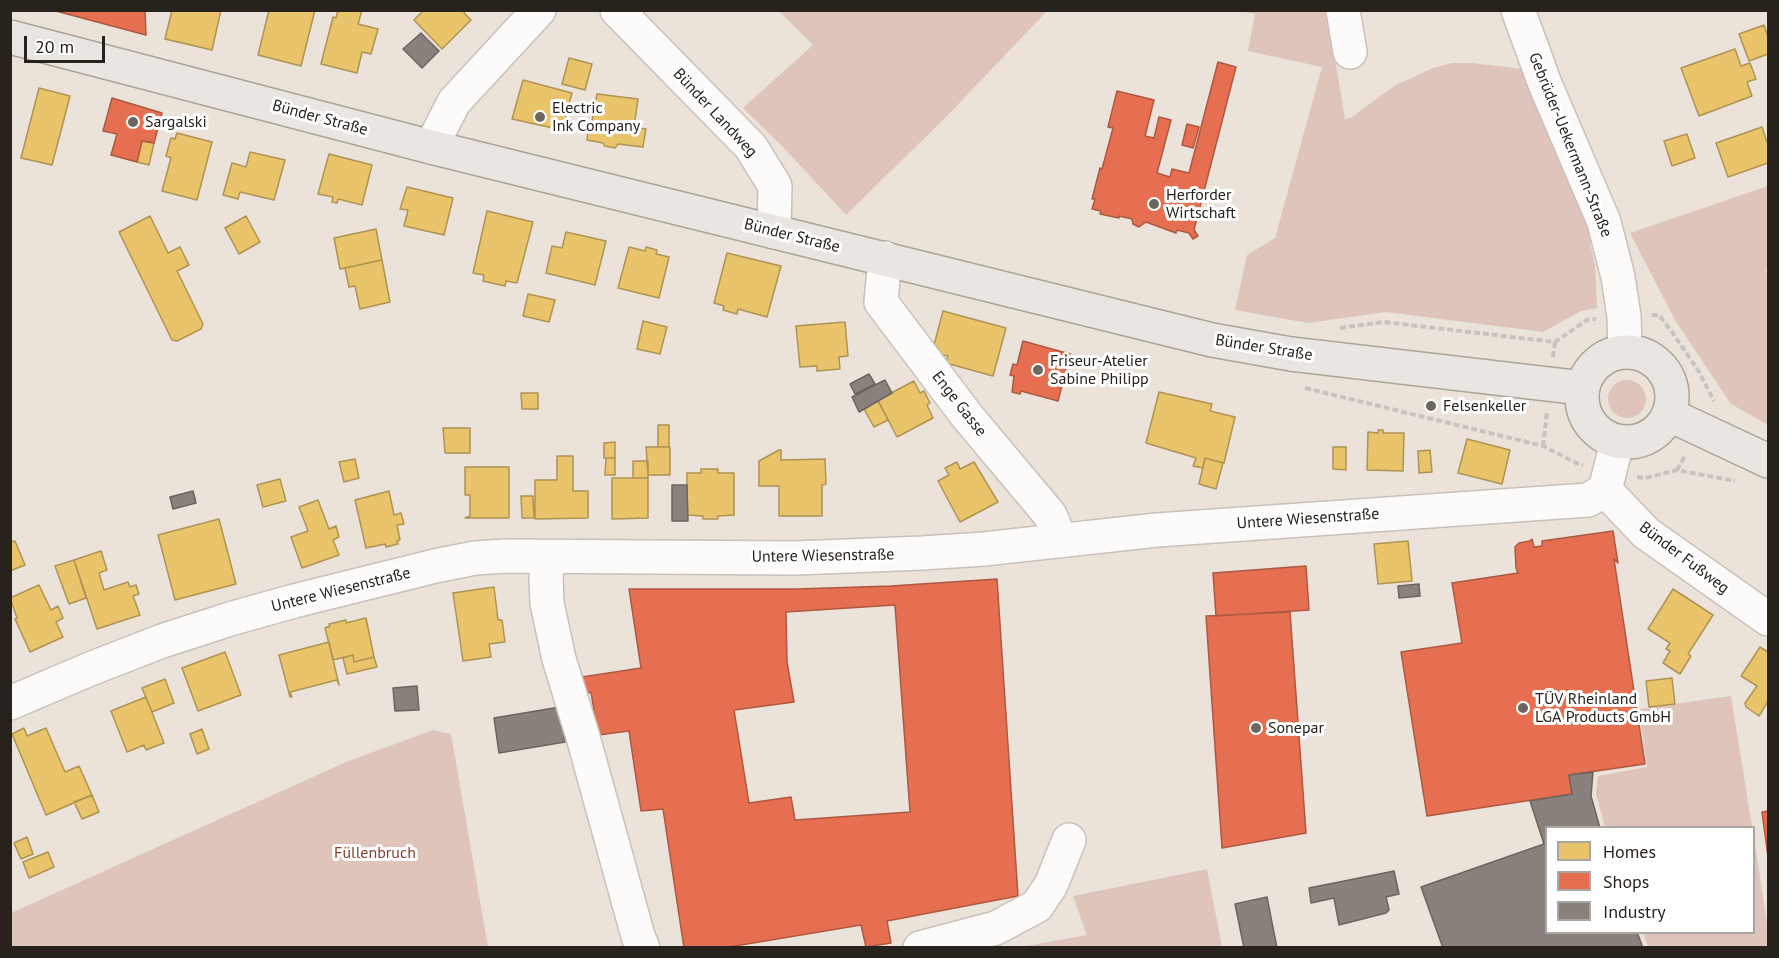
<!DOCTYPE html>
<meta charset="utf-8">
<style>
body{margin:0}
#map{position:relative;width:1779px;height:958px;overflow:hidden;background:#ebe3da;font-family:"PT Sans",sans-serif}
canvas{display:block}
.frame{position:absolute;inset:0;border:12px solid #27221c;pointer-events:none}
.legend{position:absolute;left:1545px;top:826px;width:210px;height:108px;box-sizing:border-box;background:#fff;border:2px solid #a9a7a4;margin:0;padding:8px 10px;list-style:none;font-size:18px;color:#27221c}
.legend li{display:flex;align-items:center;gap:12px;height:30px}
.legend b{width:30px;border:2px solid #a9a7a4}
.scale{position:absolute;left:24px;top:36px;width:81px;height:27px;box-sizing:border-box;border:3px solid #27221c;border-top:0;padding-left:8px;font-size:18px;line-height:21px;white-space:nowrap;color:#27221c;-webkit-text-stroke:4px #fff;paint-order:stroke}
</style>
<div id="map">
<canvas width="1779" height="958"></canvas>
<div class="frame"></div>
<ul class="legend">
<li><b style="height:16px;background:#e9c46a"></b>Homes</li>
<li><b style="height:16px;background:#e76f51"></b>Shops</li>
<li><b style="height:16px;background:#8a817c"></b>Industry</li>
</ul>
<div class="scale">20 m</div>
</div>
<script>
const ctx = document.querySelector('canvas').getContext('2d');
ctx.lineJoin = 'round';
function fillPath(path, color) {
  ctx.fillStyle = color;
  ctx.fill(path, 'evenodd');
}
function poly(rows) {
  const path = new Path2D();
  for (const r of rows) {
    if (r.length === 3) {
      path.moveTo(r[0] + r[2], r[1]);
      path.arc(r[0], r[1], r[2], 0, 2 * Math.PI);
      continue;
    }
    path.moveTo(r[0], r[1]);
    for (let i = 2; i < r.length; i += 2) path.lineTo(r[i], r[i + 1]);
  }
  return path;
}
function strokePath(path, color, width, dash) {
  ctx.strokeStyle = color;
  ctx.lineWidth = width;
  ctx.lineCap = dash ? 'butt' : 'round';
  ctx.setLineDash(dash || []);
  ctx.stroke(path);
}
function drawText(font, color, halo, rows, align = 'center') {
  ctx.font = font + ' "PT Sans",sans-serif';
  ctx.lineWidth = 6;
  ctx.setLineDash([]);
  ctx.textBaseline = 'middle';
  ctx.strokeStyle = halo;
  ctx.fillStyle = color;
  for (const [text, x, y, turn = 0] of rows) {
    ctx.save();
    ctx.translate(x, y);
    ctx.rotate((+turn || 0) * Math.PI / 180);
    ctx.textAlign = isNaN(turn) ? turn : align;
    if (halo) ctx.strokeText(text, 0, 0);
    ctx.fillText(text, 0, 0);
    ctx.restore();
  }
}
fillPath(poly([
 [779,11,1047,11,947,116,846,215,783,147,743,108,813,45],
 [1239,11,1327,11,1345,119,1352,117,1394,86,1433,68,1452,63,1472,63,1523,69,1594,240,1590,242,1595,266,1597,308,1581,311,1543,332,1386,312,1308,323,1235,310,1247,255,1275,238,1322,67,1248,51,1255,14],
 [1768,186,1768,268,1766,270,1768,282,1768,425,1731,404,1675,320,1630,233],
 [1627,399,19],
 [1731,696,1752,827,1605,827,1596,794,1598,776,1647,767,1639,709],
 [433,730,451,734,488,947,11,947,11,913,346,762],
 [1754,837,1768,930,1768,947,1648,947,1643,933,1754,932],
 [1207,869,1222,947,1020,947,1087,935,1073,896]
]), '#dec4ba');
const homes = poly([
 [172,10,221,10,212,50,165,39,172,10],
 [269,10,315,10,301,66,258,55,269,10],
 [338,10,362,10,358,24,378,29,371,54,362,52,357,73,321,64,333,17,336,18,338,10],
 [424,10,466,10,464,13,471,20,442,49,414,20,424,10],
 [1764,25,1768,37,1768,54,1749,61,1739,34,1764,25],
 [1735,49,1741,66,1750,63,1756,79,1747,82,1752,96,1699,116,1681,68,1735,49],
 [569,58,592,64,585,90,562,84,569,58],
 [523,80,572,93,562,130,512,119,523,80],
 [39,88,70,96,52,165,21,158,39,88],
 [597,94,638,99,634,127,646,129,643,147,618,144,615,148,605,146,603,143,587,140,589,121,592,121,597,94],
 [1762,127,1768,145,1768,163,1728,177,1716,143,1762,127],
 [177,133,212,142,197,200,162,191,171,158,166,156,171,138,175,139,177,133],
 [1687,134,1695,158,1672,166,1664,141,1687,134],
 [142,141,154,143,149,165,137,162,142,141],
 [250,152,285,160,274,200,240,192,238,199,223,195,232,163,246,167,250,152],
 [329,154,372,165,362,205,338,199,337,203,332,202,333,197,318,194,329,154],
 [407,187,453,198,444,235,404,226,408,210,400,209,407,187],
 [487,211,533,222,517,283,506,281,505,286,483,281,484,275,473,273,487,211],
 [150,216,168,253,180,247,189,265,177,271,203,324,201,329,177,341,172,340,119,232,150,216],
 [246,216,260,242,239,254,225,228,246,216],
 [376,229,382,260,340,269,334,238,376,229],
 [566,232,606,241,595,285,546,273,552,246,562,248,566,232],
 [629,247,645,251,646,247,657,250,656,254,669,257,659,298,618,288,629,247],
 [727,253,781,266,767,317,738,309,737,314,723,310,724,306,714,303,727,253],
 [382,260,390,302,360,309,355,286,349,287,345,268,382,260],
 [528,294,555,300,549,322,523,316,528,294],
 [943,311,1006,328,993,376,946,363,948,356,932,353,943,311],
 [643,321,667,327,660,354,637,349,643,321],
 [845,322,848,356,839,357,840,369,817,371,817,366,800,367,796,326,845,322],
 [914,381,920,393,924,391,930,403,927,405,933,418,897,437,878,400,914,381],
 [1159,392,1212,404,1210,411,1235,417,1224,463,1205,458,1203,468,1193,466,1196,458,1146,443,1159,392],
 [521,393,538,393,538,409,522,409,521,393],
 [878,401,888,420,874,427,864,409,878,401],
 [658,425,669,425,669,447,658,447,658,425],
 [443,428,470,428,470,453,445,453,443,428],
 [1378,430,1383,430,1383,433,1404,433,1403,471,1367,470,1368,432,1378,433,1378,430],
 [1467,439,1510,450,1502,484,1458,473,1467,439],
 [615,442,615,458,604,458,604,443,615,442],
 [646,447,670,447,670,475,648,475,646,447],
 [1333,447,1346,447,1346,470,1333,469,1333,447],
 [779,450,781,450,781,460,825,459,826,484,822,485,822,516,779,516,779,486,759,486,759,461,779,450],
 [1430,450,1432,472,1419,473,1418,451,1430,450],
 [557,456,573,456,573,491,588,491,588,518,535,519,535,480,557,480,557,456],
 [606,458,615,458,615,475,605,475,606,458],
 [1205,458,1223,463,1216,489,1199,484,1205,458],
 [355,459,359,478,344,482,339,462,355,459],
 [633,461,648,461,648,478,633,478,633,461],
 [957,462,960,469,974,462,998,502,960,522,938,481,949,475,945,468,957,462],
 [465,467,509,467,509,518,465,518,470,516,470,495,465,495,465,467],
 [701,469,718,469,718,473,734,473,734,515,718,516,718,519,703,519,703,516,687,515,687,473,701,473,701,469],
 [612,478,648,478,648,518,612,519,612,478],
 [280,479,286,501,263,507,257,485,280,479],
 [389,491,394,515,401,513,404,524,397,525,400,540,397,541,398,544,386,547,385,544,366,548,355,500,389,491],
 [521,496,533,496,534,518,522,518,521,496],
 [318,500,329,529,336,526,339,537,333,540,339,555,302,568,291,537,308,531,299,507,318,500],
 [219,519,236,584,175,600,158,535,219,519],
 [15,541,25,565,10,571,10,542,15,541],
 [1408,541,1412,581,1378,584,1374,544,1408,541],
 [101,551,107,570,99,573,104,590,128,582,130,587,136,585,139,594,133,596,140,615,97,629,74,560,101,551],
 [74,560,86,598,69,604,55,566,74,560],
 [39,585,51,610,58,606,63,618,56,622,63,637,30,652,15,619,17,618,10,598,39,585],
 [494,587,498,620,502,620,505,642,489,644,491,657,463,661,453,593,494,587],
 [1673,589,1713,615,1688,654,1691,656,1680,674,1663,663,1670,651,1666,649,1670,643,1648,629,1673,589],
 [366,618,374,657,354,662,353,655,333,660,325,628,330,626,329,624,346,620,346,623,366,618],
 [329,642,339,685,337,680,290,692,292,697,290,697,279,655,329,642],
 [1760,647,1768,652,1768,701,1759,716,1746,707,1745,703,1757,686,1741,676,1760,647],
 [225,652,241,695,198,711,182,668,225,652],
 [353,655,354,662,374,657,377,667,347,674,343,658,353,655],
 [1672,678,1675,704,1649,707,1646,681,1672,678],
 [165,679,174,703,152,712,142,688,165,679],
 [146,697,164,743,146,750,144,745,127,752,111,711,146,697],
 [24,728,27,736,46,728,65,772,79,766,92,795,46,815,12,734,24,728],
 [202,729,209,749,197,754,190,734,202,729],
 [92,795,99,812,82,819,74,802,92,795],
 [27,837,33,854,21,859,14,843,27,837],
 [48,852,54,867,29,878,23,862,48,852]
]);
fillPath(homes, '#e9c46a');
strokePath(homes, '#af9353', 1.5);
const shops = poly([
 [52,10,145,10,146,35,52,10],
 [1218,62,1236,67,1194,230,1198,236,1193,239,1189,233,1177,230,1176,233,1146,222,1139,227,1133,224,1132,219,1119,216,1119,218,1100,214,1101,211,1092,209,1095,199,1092,199,1100,168,1102,169,1113,128,1108,127,1117,91,1154,100,1145,136,1154,138,1159,117,1171,120,1157,173,1170,177,1172,169,1189,173,1218,62],
 [112,98,162,113,154,143,142,141,137,162,111,155,117,134,103,131,112,98],
 [1187,124,1199,127,1193,148,1182,145,1187,124],
 [1023,341,1070,354,1058,401,1021,391,1020,394,1012,392,1014,376,1010,375,1013,364,1017,365,1023,341],
 [1613,531,1618,563,1614,559,1645,764,1569,775,1572,794,1427,816,1401,652,1462,643,1452,583,1518,573,1516,568,1515,547,1519,543,1530,541,1532,539,1534,547,1542,546,1542,541,1613,531],
 [1306,566,1309,610,1216,616,1213,573,1306,566],
 [997,579,1018,896,887,921,891,943,866,947,861,925,723,948,684,948,663,809,641,811,629,731,598,735,591,692,585,694,582,677,641,668,629,589,797,589,891,586,997,579],
 [895,605,910,812,795,820,791,797,749,803,734,710,794,702,787,662,786,612,895,605],
 [1290,612,1306,833,1222,848,1206,616,1290,612],
 [1768,811,1768,857,1762,812,1768,811]
]);
fillPath(shops, '#e76f51');
strokePath(shops, '#ad5841', 1.5);
const industry = poly([
 [421,33,439,51,422,68,403,49,421,33],
 [869,374,875,384,855,394,850,384,869,374],
 [885,380,892,393,859,412,852,397,885,380],
 [672,485,687,485,688,521,672,521,672,485],
 [193,491,196,503,173,509,170,497,193,491],
 [1419,584,1420,596,1399,598,1398,586,1419,584],
 [417,686,419,710,395,711,393,688,417,686],
 [560,707,565,742,499,753,494,718,560,707],
 [1593,772,1591,796,1600,828,1546,828,1546,932,1637,932,1643,948,1443,948,1421,887,1544,844,1530,801,1572,794,1569,775,1593,772],
 [1394,871,1399,894,1386,897,1389,910,1386,913,1339,925,1334,898,1311,903,1309,888,1394,871],
 [1267,897,1277,948,1244,948,1235,904,1267,897]
]);
fillPath(industry, '#8a817c');
strokePath(industry, '#6c645f', 1.5);
const minor = poly([
 [617,10,751,147,775,186,774,232],
 [1343,10,1350,52],
 [1518,10,1545,84,1604,222,1618,277,1624,316,1625,351],
 [431,147,454,102,539,10],
 [885,258,881,302,967,416,1050,515,1061,541],
 [1605,490,1646,533,1768,619],
 [548,557,546,577,547,603,559,659,583,737,638,936,643,948],
 [10,703,90,669,162,641,230,619,294,601,435,566,475,558,506,556,796,558,922,553,984,549,1157,530,1588,500,1605,490,1617,442],
 [920,948,996,928,1037,906,1051,885,1069,840]
]);
const major = poly([
 [10,37,431,147,1212,340,1291,354,1582,388],
 [1627,397,45],
 [1670,415,1768,461]
]);
strokePath(minor, '#c8c1ba', 36);
strokePath(major, '#aba497', 36);
strokePath(poly([
 [1652,315,1659,315,1672,332,1698,370,1714,401],
 [1340,328,1384,322,1555,342,1587,320,1596,319],
 [1553,357,1555,342],
 [1305,388,1543,446,1576,463,1583,465],
 [1543,446,1547,412],
 [1677,470,1686,454],
 [1637,477,1645,478,1677,470,1735,481]
]), '#c6c4c1', 4, [6, 3]);
strokePath(minor, '#fcfbf9', 33);
strokePath(major, '#e9e6e1', 33);
for (const [x, y, r, color] of [
 [540,117,6,"#6c665e"],
 [133,122,6,"#6c665e"],
 [1154,204,6,"#6c665e"],
 [1038,370,6,"#6c665e"],
 [1431,406,6,"#6c665e"],
 [1523,708,6,"#6c665e"],
 [1256,728,6,"#6c665e"]
]) {
  const dot = new Path2D();
  dot.arc(x, y, r, 0, 2 * Math.PI);
  ctx.fillStyle = color;
  ctx.fill(dot);
  strokePath(dot, '#fff', 2);
}
drawText('16px', '#27221c', '#fff', [
 ["Electric",552,108],
 ["Ink Company",552,126],
 ["Sargalski",145,122],
 ["Herforder",1166,195],
 ["Wirtschaft",1166,213],
 ["Friseur-Atelier",1050,361],
 ["Sabine Philipp",1050,379],
 ["Felsenkeller",1443,406],
 ["TÜV Rheinland",1535,699],
 ["LGA Products GmbH",1535,717],
 ["Sonepar",1268,728]
], 'left');
drawText('16px', '#27221c', '#fff', [
 ["Bünder Landweg",715,113,47],
 ["Bünder Straße",320,118,15],
 ["Gebrüder-Uekermann-Straße",1570,145,68],
 ["Bünder Straße",792,236,14],
 ["Bünder Straße",1264,348,9],
 ["Enge Gasse",959,404,52],
 ["Untere Wiesenstraße",1308,519,-4],
 ["Untere Wiesenstraße",823,556,-1],
 ["Bünder Fußweg",1684,558,37],
 ["Untere Wiesenstraße",341,590,-14]
]);
drawText('16px', '#85402e', '#fff', [
 ["Füllenbruch",375,853]
]);
</script>
